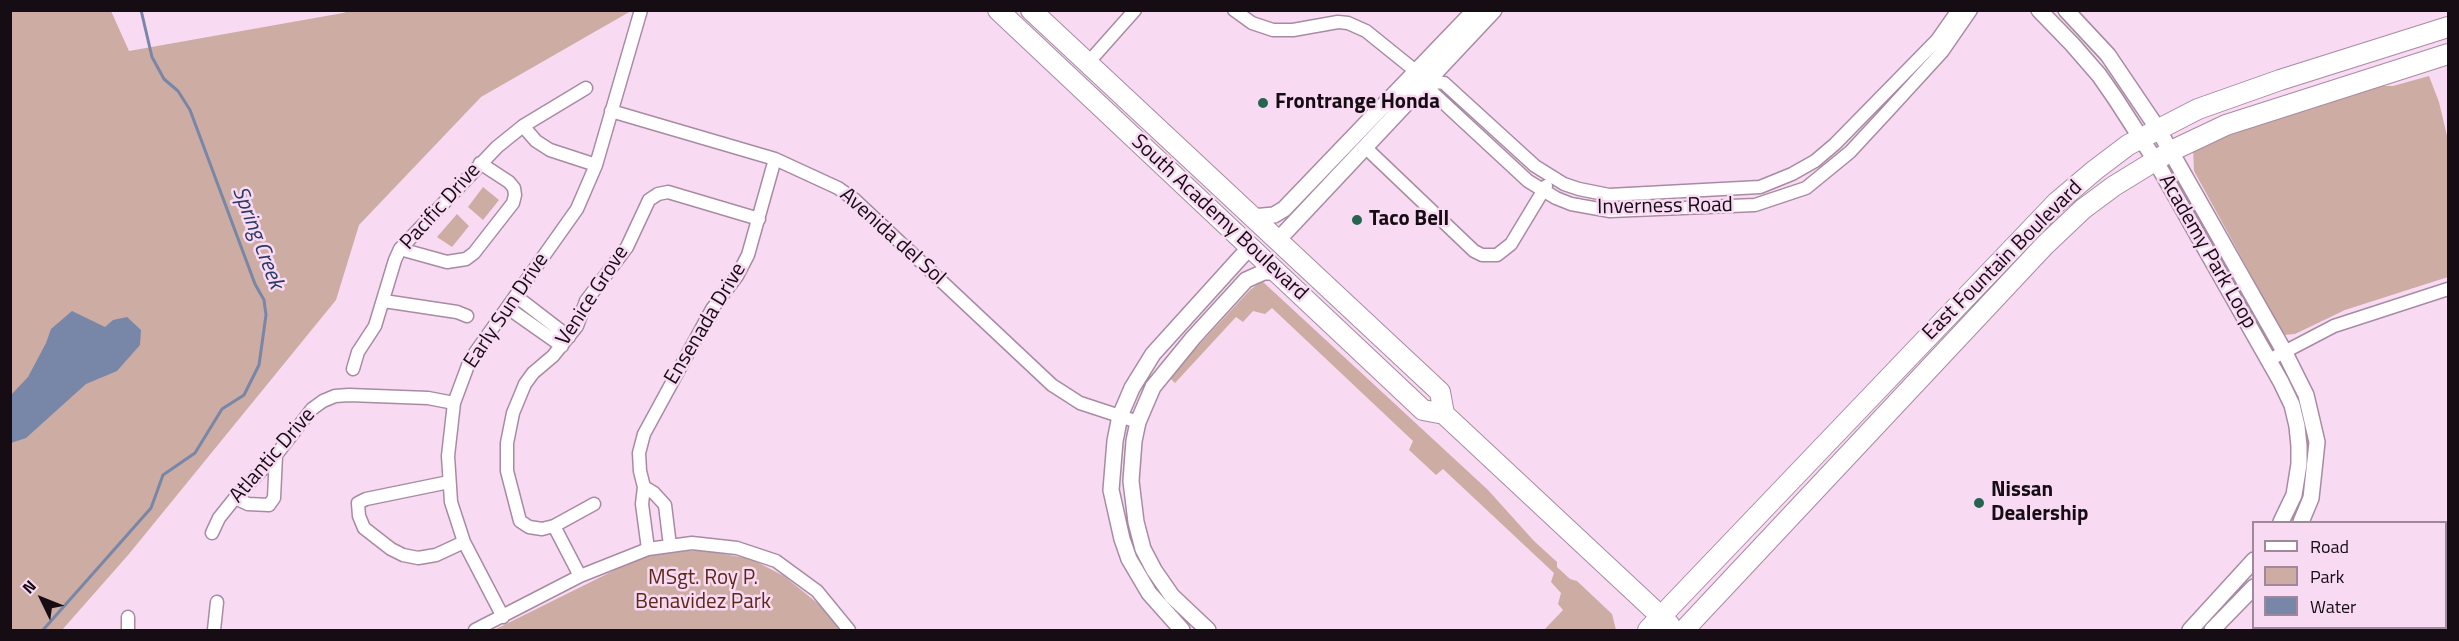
<!DOCTYPE html>
<style>
body{margin:0}
#map{position:relative;width:2459px;height:641px;overflow:hidden;background:#f9daf3;font-family:"Titillium Web",sans-serif}
canvas{display:block}
.frame{position:absolute;inset:0;border:12px solid #160c14;pointer-events:none}
.legend{position:absolute;left:2252px;top:521px;width:195px;height:108px;box-sizing:border-box;background:#f9daf3;border:2px solid #9e889a;margin:0;padding:8px 10px;list-style:none;font-size:18px;color:#160c14}
.legend li{display:flex;align-items:center;gap:12px;height:30px}
.legend b{width:30px;border:2px solid #9e889a}
.north{position:absolute;left:12px;top:569px;width:60px;height:60px;-webkit-text-stroke:4px #f9daf3;paint-order:stroke;rotate:313deg;font-size:16px;font-weight:700;line-height:24px;text-align:center;color:#160c14}
.north::after{content:'';display:block;margin:auto;width:21px;height:27px;background:#160c14;clip-path:polygon(50% 0,100% 100%,50% 72%,0 100%)}
</style>
<div id="map">
<canvas width="2459" height="641"></canvas>
<div class="frame"></div>
<ul class="legend">
<li><b style="height:8px;background:#fff"></b>Road</li>
<li><b style="height:16px;background:#cdaca3"></b>Park</li>
<li><b style="height:16px;background:#7887a8"></b>Water</li>
</ul>
<div class="north">N</div>
</div>
<script>
const ctx = document.querySelector('canvas').getContext('2d');
ctx.lineJoin = 'round';
function fillPath(path, color) {
  ctx.fillStyle = color;
  ctx.fill(path, 'evenodd');
}
function poly(rows) {
  const path = new Path2D();
  for (const r of rows) {
    path.moveTo(r[0], r[1]);
    for (let i = 2; i < r.length; i += 2) path.lineTo(r[i], r[i + 1]);
  }
  return path;
}
function strokePath(path, color, width, dash) {
  ctx.strokeStyle = color;
  ctx.lineWidth = width;
  ctx.lineCap = dash ? 'butt' : 'round';
  ctx.setLineDash(dash || []);
  ctx.stroke(path);
}
function drawText(font, color, halo, rows, align = 'center') {
  ctx.font = font + ' "Titillium Web",sans-serif';
  ctx.lineWidth = 5;
  ctx.setLineDash([]);
  ctx.textBaseline = 'middle';
  ctx.strokeStyle = halo;
  ctx.fillStyle = color;
  for (const [text, x, y, turn = 0] of rows) {
    ctx.save();
    ctx.translate(x, y);
    ctx.rotate((+turn || 0) * Math.PI / 180);
    ctx.textAlign = isNaN(turn) ? turn : align;
    if (halo) ctx.strokeText(text, 0, 0);
    ctx.fillText(text, 0, 0);
    ctx.restore();
  }
}
fillPath(poly([
 [10,11,111,11,129,51,343,13,349,11,631,11,481,97,359,225,336,300,129,554,62,630,11,630],
 [2429,76,2439,102,2448,140,2448,277,2345,310,2295,334,2284,335,2194,171,2193,148,2208,140,2372,86,2393,86],
 [483,187,499,200,483,220,468,207],
 [457,214,469,226,452,247,437,237],
 [1262,281,1488,490,1534,541,1557,562,1557,567,1570,579,1577,581,1612,614,1616,630,1544,630,1563,610,1558,604,1561,593,1551,582,1554,573,1443,469,1436,475,1409,450,1413,441,1272,308,1265,314,1253,311,1243,322,1236,317,1175,383,1169,377,1250,290],
 [702,550,751,559,784,576,821,606,840,630,494,630,637,559,658,553]
]), '#cdaca3');
fillPath(poly([
 [72,311,105,327,113,320,127,317,141,330,140,345,117,371,86,384,26,438,11,443,11,395,28,377,46,343,51,329]
]), '#7887a8');
strokePath(poly([
 [43,630,151,508,163,475,195,453,222,409,244,395,259,365,266,315,264,300,255,284,190,110,178,91,164,79,152,57,141,10]
]), '#7887a8', 3);
const minor = poly([
 [1234,10,1252,23,1273,30,1293,30,1338,22,1348,23,1366,31,1428,81,1433,93,1528,181,1556,198,1571,204,1610,211,1755,205,1806,188,1850,152,1888,111,1942,52,1971,10],
 [1087,64,1135,10],
 [1428,81,1444,83,1535,166,1564,184,1579,189,1609,195,1760,187,1792,174,1815,161,1835,144,1937,40,1958,10],
 [611,111,775,159,838,188,855,200,1052,385,1080,403,1138,422],
 [523,126,536,141,550,150,596,165],
 [1366,148,1474,251,1482,255,1497,255,1511,244,1546,186],
 [400,249,447,262,466,259,474,253,513,203,515,195,514,188,509,182,480,163],
 [517,297,569,337],
 [384,301,457,312,467,316],
 [508,308,562,346],
 [2269,360,2334,326,2448,289],
 [353,369,358,352,375,326,395,260,400,249,497,147,523,126,586,88],
 [449,482,366,499,358,503,359,516,364,528,391,549,403,555,418,558,436,555,464,542],
 [644,487,654,493,665,505,670,546],
 [235,498,248,504,269,505,274,498,276,455],
 [594,504,554,526,542,529,529,527,520,521,507,471,507,443,513,413,525,384,533,373,553,356,577,326,586,301,627,247,649,200,658,194,668,192,759,219],
 [554,526,580,576],
 [212,533,219,518,235,498,276,455,312,409,323,401,335,396,349,395,428,398,454,403],
 [648,549,642,504,644,487,640,471,639,453,644,434,712,309,737,276,748,255,775,159],
 [503,617,464,542,451,502,448,456,454,403,470,360,577,209,596,165,641,10],
 [128,630,128,617],
 [214,630,217,602],
 [475,630,580,576,648,549,692,543,737,548,776,561,817,591,849,630]
]);
const tertiary = poly([
 [2039,10,2072,44,2099,75,2115,98,2155,160,2281,382,2292,405,2297,426,2299,446,2299,464,2294,495,2281,522],
 [2066,10,2108,55,2158,129,2284,351,2306,395,2317,442,2311,498,2301,522],
 [1252,217,1274,215,1284,209,1475,10],
 [1278,240,1494,10],
 [1182,630,1149,593,1129,559,1122,539,1111,490,1115,441,1120,416,1132,388,1153,354,1249,248],
 [1208,630,1172,596,1154,570,1143,549,1136,522,1131,481,1134,441,1138,422,1153,387,1193,338,1246,280,1264,272,1277,272],
 [2190,630,2254,560],
 [2212,630,2254,587]
]);
const trunk = poly([
 [998,10,1423,410,1444,414,1669,624],
 [1031,10,1440,392,1444,414],
 [1648,630,2056,203,2095,170,2128,145,2198,109,2280,80,2448,27],
 [1684,630,2045,245,2083,209,2114,186,2171,151,2226,125,2448,54]
]);
strokePath(minor, '#a88ba3', 15);
strokePath(tertiary, '#a88ba3', 18);
strokePath(trunk, '#a88ba3', 22);
strokePath(minor, '#fff', 12);
strokePath(tertiary, '#fff', 15);
strokePath(trunk, '#fff', 20);
for (const [x, y, r, color] of [
 [1263,103,6,"#276450"],
 [1357,220,6,"#276450"],
 [1979,503,6,"#276450"]
]) {
  const dot = new Path2D();
  dot.arc(x, y, r, 0, 2 * Math.PI);
  ctx.fillStyle = color;
  ctx.fill(dot);
  strokePath(dot, '#f9daf3', 2);
}
drawText('bold 21px', '#160c14', '#f9daf3', [
 ["Frontrange Honda",1275,103],
 ["Taco Bell",1369,220],
 ["Nissan",1991,491],
 ["Dealership",1991,515]
], 'left');
drawText('21px', '#160c14', '#f9daf3', [
 ["Pacific Drive",441,207,-48],
 ["Inverness Road",1665,207,-1],
 ["South Academy Boulevard",1219,218,43],
 ["Avenida del Sol",892,237,42],
 ["Academy Park Loop",2207,252,60],
 ["East Fountain Boulevard",2003,261,-45],
 ["Venice Grove",593,296,-57],
 ["Early Sun Drive",507,311,-56],
 ["Ensenada Drive",706,324,-59],
 ["Atlantic Drive",273,456,-49]
]);
drawText('21px', '#5e2818', '#f9daf3', [
 ["MSgt. Roy P.",703,579],
 ["Benavidez Park",703,603]
]);
drawText('italic 22px', '#293a69', '#f9daf3', [
 ["Spring Creek",257,238,69]
]);
</script>
